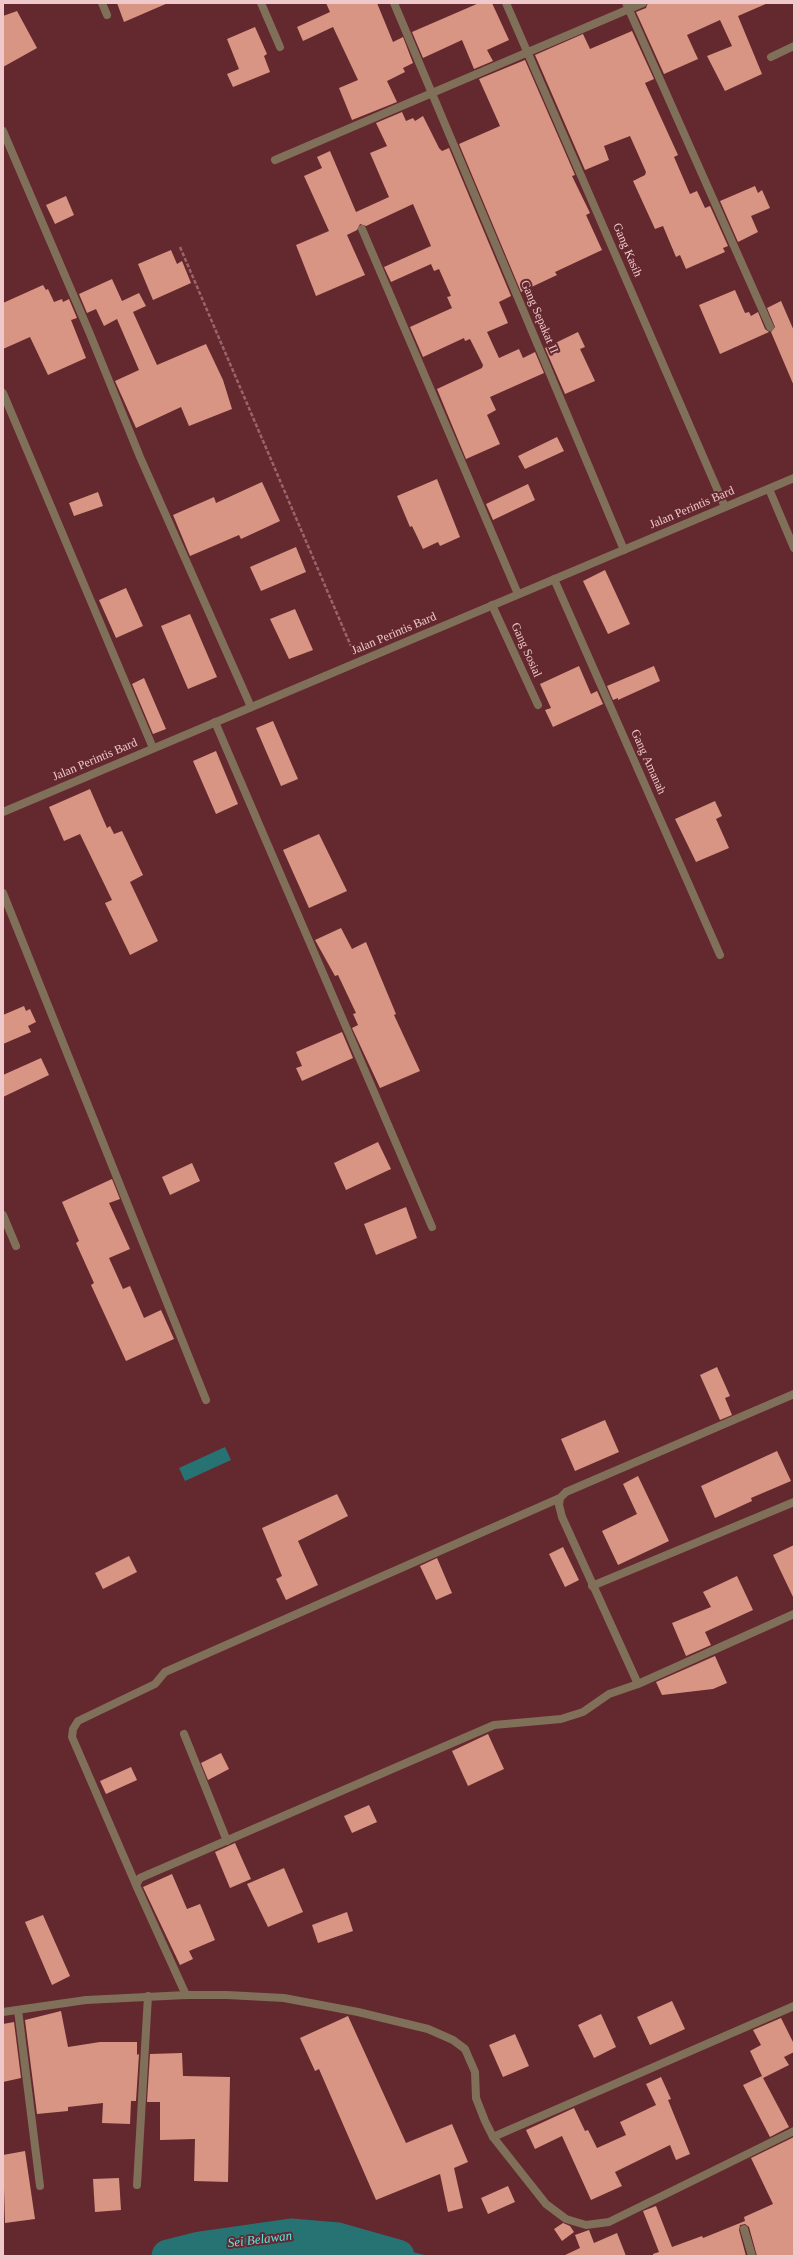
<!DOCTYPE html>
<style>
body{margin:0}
#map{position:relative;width:797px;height:2259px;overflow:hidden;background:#64282f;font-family:Georgia,serif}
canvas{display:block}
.frame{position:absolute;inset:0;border:4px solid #eec8ca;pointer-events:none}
</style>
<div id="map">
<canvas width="797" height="2259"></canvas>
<div class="frame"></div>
</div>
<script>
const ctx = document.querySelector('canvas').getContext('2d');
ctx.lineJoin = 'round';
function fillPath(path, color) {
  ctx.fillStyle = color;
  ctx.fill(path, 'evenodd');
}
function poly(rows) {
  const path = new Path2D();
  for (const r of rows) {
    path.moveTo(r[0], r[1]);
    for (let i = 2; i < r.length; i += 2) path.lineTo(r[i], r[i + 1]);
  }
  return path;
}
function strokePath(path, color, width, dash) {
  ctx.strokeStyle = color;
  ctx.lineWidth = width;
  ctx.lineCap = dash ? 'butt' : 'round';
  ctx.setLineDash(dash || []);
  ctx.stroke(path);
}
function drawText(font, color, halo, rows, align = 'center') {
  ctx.font = font + ' Georgia,serif';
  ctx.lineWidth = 4;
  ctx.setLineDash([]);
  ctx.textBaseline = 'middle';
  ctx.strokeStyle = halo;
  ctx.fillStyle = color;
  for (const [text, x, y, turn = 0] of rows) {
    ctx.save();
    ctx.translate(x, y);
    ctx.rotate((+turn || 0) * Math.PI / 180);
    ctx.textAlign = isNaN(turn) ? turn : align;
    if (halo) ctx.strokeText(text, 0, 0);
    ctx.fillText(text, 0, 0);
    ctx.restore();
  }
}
fillPath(poly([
 [225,1447,231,1460,185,1481,179,1468],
 [319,2238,368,2240,428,2256,150,2256,177,2251]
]), '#277374');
strokePath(poly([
 [168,2256,200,2248,291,2235,338,2239,398,2256]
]), '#277374', 33);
fillPath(poly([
 [117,3,168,3,124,22],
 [326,3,377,3,393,42,403,37,413,63,403,68,405,72,387,81,397,102,352,120,339,88,358,80,333,27,303,41,297,27,330,12],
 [479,3,492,3,509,40,487,50,493,61,474,69,462,40,423,58,412,32],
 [648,3,768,3,738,16,762,74,725,91,707,56,732,46,720,20,687,35,698,59,664,74,636,12,646,8],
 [17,11,37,48,3,67,3,16],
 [255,27,267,54,264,56,270,72,233,87,227,74,239,69,227,39],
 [632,31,654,79,645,83,678,155,674,157,690,194,697,191,705,208,710,206,728,246,723,248,725,252,686,269,680,255,676,257,663,226,655,229,633,181,645,175,646,172,630,136,604,146,609,160,585,170,535,55,583,34,590,49],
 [525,60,575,175,572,176,590,213,586,215,602,250,555,272,557,275,521,292,459,144,500,126,479,79],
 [402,112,406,121,413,118,415,121,423,116,439,148,442,151,449,148,511,296,499,302,508,323,487,332,499,358,519,349,523,358,535,352,544,373,490,397,496,410,487,415,500,444,466,459,437,389,482,368,483,365,470,339,465,341,464,338,423,357,410,327,452,308,447,297,451,296,439,269,434,271,431,264,391,282,384,267,431,246,413,204,366,226,360,224,357,230,347,235,365,275,316,296,296,245,329,231,304,176,322,168,317,157,330,151,356,212,389,197,370,153,387,146,376,123],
 [755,186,758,193,762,190,770,208,751,216,758,232,738,242,720,201],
 [66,196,74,215,55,224,46,205],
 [171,250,177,264,182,261,191,283,153,300,138,264],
 [112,279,122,301,139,293,146,306,133,312,157,365,206,344,223,380,232,409,189,426,181,407,136,428,115,381,139,370,117,319,104,326,96,309,87,313,79,294],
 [43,285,46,290,48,289,54,302,62,299,63,302,69,299,77,318,71,320,86,358,48,375,30,337,3,349,3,303],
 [735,290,745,313,749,312,751,316,758,312,765,329,769,332,720,354,699,305],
 [781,301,794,331,794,386,771,332,775,327,767,308],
 [578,332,585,347,580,349,595,381,565,394,545,348],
 [557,437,564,451,525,469,518,456],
 [437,479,460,537,440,546,438,542,423,549,412,526,410,527,397,496],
 [262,482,280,521,241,539,239,535,190,556,173,515,214,497,216,503],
 [528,484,535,500,493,520,486,504],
 [98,492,103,506,74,516,69,503],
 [296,547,306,572,261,591,250,567],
 [605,570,630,624,608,634,583,581],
 [126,588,143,626,116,638,99,600],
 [295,609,313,650,289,659,270,619],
 [190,614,217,677,188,689,161,626],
 [579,666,591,694,597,691,603,704,553,727,545,710,551,708,540,684],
 [654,666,660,681,618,700,618,698,613,700,607,686],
 [144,678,166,729,153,734,132,684],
 [273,721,298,779,281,786,256,728],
 [216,751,238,804,216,814,193,761],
 [90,789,107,828,110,826,114,834,122,831,143,875,130,882,158,941,130,955,105,903,112,900,80,834,64,841,49,807],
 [715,801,722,816,716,819,729,848,696,862,675,819],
 [319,834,347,891,309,908,283,850],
 [341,928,352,949,366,942,396,1014,394,1015,420,1071,380,1088,352,1028,358,1025,353,1014,356,1013,338,975,335,976,315,940],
 [24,1006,26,1011,30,1009,36,1022,28,1026,31,1032,3,1044,3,1015],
 [342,1032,353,1058,302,1081,296,1068,302,1066,296,1052],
 [41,1058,49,1075,3,1097,3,1075],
 [378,1142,391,1169,346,1190,334,1163],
 [192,1163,200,1181,170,1195,162,1177],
 [112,1179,120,1199,109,1203,130,1249,109,1258,123,1289,130,1286,144,1318,161,1310,174,1339,126,1361,91,1285,94,1283,76,1243,79,1241,62,1202],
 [406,1207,417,1238,376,1255,364,1224],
 [717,1367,730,1396,725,1398,732,1415,720,1420,700,1375],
 [605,1420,619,1452,575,1471,561,1439],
 [777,1451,791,1481,751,1498,752,1501,715,1518,701,1486],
 [638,1476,669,1541,618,1565,602,1531,637,1514,623,1484],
 [337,1494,348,1516,298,1541,318,1585,286,1600,276,1579,282,1576,262,1528],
 [794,1545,794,1599,773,1555],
 [563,1547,579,1580,565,1587,549,1554],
 [129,1556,137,1572,103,1589,95,1573],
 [437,1558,452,1593,436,1600,420,1566],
 [737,1576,753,1610,705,1632,711,1645,686,1656,672,1623,711,1607,703,1592],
 [715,1656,727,1683,713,1689,662,1695,656,1682],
 [488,1734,504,1769,468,1786,452,1751],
 [221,1753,229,1769,208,1780,201,1763],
 [131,1767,137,1780,106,1794,100,1781],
 [369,1805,377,1822,352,1833,344,1816],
 [235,1843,251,1879,230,1888,215,1852],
 [284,1868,303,1912,268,1927,247,1884],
 [172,1874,187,1909,200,1904,215,1940,189,1951,193,1959,180,1965,143,1887],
 [347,1912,353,1931,318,1943,312,1925],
 [43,1915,70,1976,52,1985,25,1922],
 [672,2001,685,2029,650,2045,637,2017],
 [61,2011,68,2047,100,2042,137,2042,137,2055,139,2054,136,2101,131,2101,130,2124,102,2123,103,2103,68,2107,68,2111,37,2114,25,2020],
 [601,2014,616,2047,594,2058,578,2025],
 [348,2016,406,2143,452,2124,468,2162,454,2168,463,2208,448,2212,440,2174,376,2200,319,2069,315,2071,300,2038],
 [781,2018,794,2044,794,2052,784,2057,789,2065,763,2078,750,2051,761,2045,753,2030],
 [14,2022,21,2078,3,2082,3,2024],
 [515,2034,529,2066,503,2077,489,2045],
 [182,2053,183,2076,230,2077,228,2182,194,2181,195,2139,160,2140,160,2102,147,2102,150,2054],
 [762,2076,789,2127,770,2137,743,2085],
 [661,2077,671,2099,668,2100,690,2154,676,2160,670,2145,615,2172,622,2186,591,2200,562,2136,535,2149,526,2130,574,2108,585,2131,588,2130,597,2148,626,2135,620,2122,656,2105,646,2084],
 [794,2137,794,2256,757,2256,749,2227,745,2224,740,2225,739,2230,746,2256,653,2256,653,2254,659,2252,643,2211,656,2206,672,2247,702,2236,703,2238,745,2221,744,2217,773,2204,751,2158],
 [25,2151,35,2219,5,2223,3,2155],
 [119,2178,121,2210,95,2212,93,2179],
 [508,2186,515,2202,488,2214,481,2198],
 [563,2223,570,2226,574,2232,562,2241,554,2229],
 [589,2230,594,2243,617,2233,626,2256,563,2256,580,2248,575,2235]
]), '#d99583');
strokePath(poly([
 [180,247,353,651]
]), '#99656a', 2.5, [4, 2]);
strokePath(poly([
 [492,605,538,705]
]), '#806f59', 8);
strokePath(poly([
 [102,3,107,15],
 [261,3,280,47],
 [394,3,624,550],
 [506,3,725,507],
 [626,3,770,327],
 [771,57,794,46],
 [3,131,90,334,140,457,251,707],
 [275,160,643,3],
 [362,229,518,594],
 [3,393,153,748],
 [769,489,794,548],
 [554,579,720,955],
 [215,722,432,1227],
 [3,893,206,1400],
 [3,1215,16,1246],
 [560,1498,559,1505,562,1517,638,1684],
 [592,1586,794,1502],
 [184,1734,227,1841],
 [136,1885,72,1737,73,1729,78,1721,155,1684,165,1672,560,1498,566,1492,794,1394],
 [186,1995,136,1885,140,1878,494,1725,561,1719,583,1712,609,1694,638,1684,794,1614],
 [18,2010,40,2186],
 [493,2137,794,2006],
 [137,2185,148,1996],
 [744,2229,752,2256]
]), '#806f59', 8);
strokePath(poly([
 [3,812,794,478],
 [3,2012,86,2000,186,1995,227,1995,284,1998,358,2012,428,2029,453,2040,465,2049,475,2072,476,2098,485,2121,493,2137,546,2204,566,2219,586,2225,609,2222,794,2131]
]), '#806f59', 8);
drawText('12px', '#eec8ca', '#64282f', [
 ["Gang Kasih",627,250,67],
 ["Gang Sepakat II",539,317,67],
 ["Jalan Perintis Bard",692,508,-23],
 ["Jalan Perintis Bard",394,634,-23],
 ["Gang Sosial",526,650,66],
 ["Jalan Perintis Bard",95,760,-23],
 ["Gang Amanah",648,762,66]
]);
drawText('italic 13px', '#59e9e9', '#64282f', [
 ["Sei Belawan",260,2240,-7]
]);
</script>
